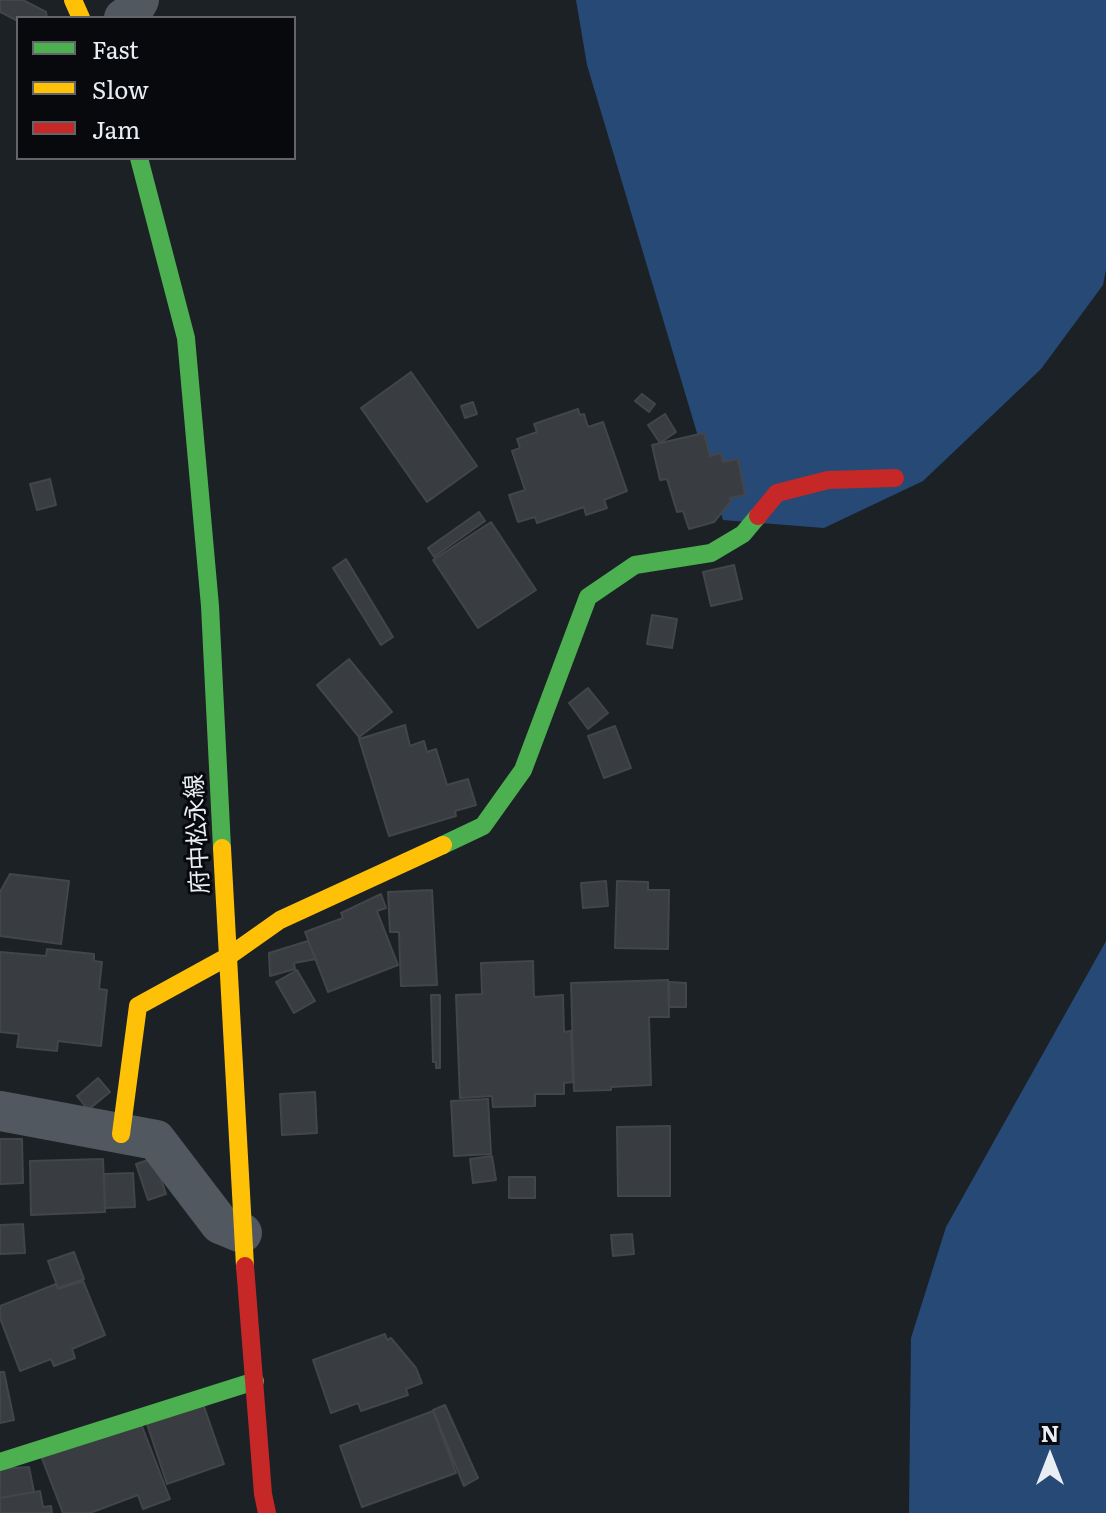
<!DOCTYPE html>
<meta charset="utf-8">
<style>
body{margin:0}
#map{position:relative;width:1106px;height:1513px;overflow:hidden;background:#1c2126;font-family:Literata,serif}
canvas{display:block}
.legend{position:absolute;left:16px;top:16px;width:280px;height:144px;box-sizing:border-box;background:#07090d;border:2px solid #616569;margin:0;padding:10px 14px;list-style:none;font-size:24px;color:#e9eef4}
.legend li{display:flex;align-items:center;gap:16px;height:40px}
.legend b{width:40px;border:2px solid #616569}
.north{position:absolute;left:1010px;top:1417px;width:80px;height:80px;-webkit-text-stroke:6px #07090d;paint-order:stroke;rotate:0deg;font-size:22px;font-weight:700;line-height:32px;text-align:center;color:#e9eef4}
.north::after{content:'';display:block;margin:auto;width:28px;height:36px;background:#e9eef4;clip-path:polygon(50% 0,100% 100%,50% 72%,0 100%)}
</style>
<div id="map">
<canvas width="1106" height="1513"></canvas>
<ul class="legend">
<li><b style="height:10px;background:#4caf50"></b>Fast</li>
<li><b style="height:10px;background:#ffc107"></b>Slow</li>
<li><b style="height:10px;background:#c62828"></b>Jam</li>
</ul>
<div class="north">N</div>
</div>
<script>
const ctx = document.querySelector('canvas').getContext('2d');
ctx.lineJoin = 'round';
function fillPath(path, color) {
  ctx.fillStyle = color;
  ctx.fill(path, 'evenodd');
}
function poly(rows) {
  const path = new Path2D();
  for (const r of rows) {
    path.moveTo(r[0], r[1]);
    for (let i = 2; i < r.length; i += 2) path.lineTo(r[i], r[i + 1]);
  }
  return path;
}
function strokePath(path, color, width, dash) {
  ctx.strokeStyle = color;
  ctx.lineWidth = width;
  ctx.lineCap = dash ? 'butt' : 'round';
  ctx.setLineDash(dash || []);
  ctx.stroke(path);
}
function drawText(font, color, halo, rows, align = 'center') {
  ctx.font = font + ' Literata,"Noto Sans JP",serif';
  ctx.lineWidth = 6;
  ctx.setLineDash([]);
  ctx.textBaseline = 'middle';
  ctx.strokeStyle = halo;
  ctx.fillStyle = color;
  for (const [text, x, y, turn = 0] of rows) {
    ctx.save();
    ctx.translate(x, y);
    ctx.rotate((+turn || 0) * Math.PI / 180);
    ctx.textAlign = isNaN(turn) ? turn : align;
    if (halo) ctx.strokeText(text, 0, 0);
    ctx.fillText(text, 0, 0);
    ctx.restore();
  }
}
fillPath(poly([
 [576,0,1106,0,1106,270,1103,285,1041,369,923,481,824,528,723,520,587,65],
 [1106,941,1106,1513,909,1513,911,1338,946,1227]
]), '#264976');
const building = poly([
 [0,0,23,0,46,12,47,18,18,18,18,21,0,12,0,0],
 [411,372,477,466,427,502,361,408,411,372],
 [642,394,655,404,649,412,635,401,642,394],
 [473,402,477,414,465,418,461,406,473,402],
 [578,409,580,415,584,414,588,427,603,422,627,491,604,500,607,508,586,515,584,507,537,523,535,517,518,522,509,495,525,490,512,451,520,448,517,439,537,432,534,424,578,409],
 [665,414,676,432,660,443,648,425,665,414],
 [704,433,710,456,721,453,723,462,738,459,745,495,730,498,731,501,714,522,689,529,683,511,677,512,667,479,660,480,652,445,704,433],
 [50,479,56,505,37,510,30,484,50,479],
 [479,512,485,521,434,557,428,548,479,512],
 [491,522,536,590,478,628,433,560,491,522],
 [346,559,393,637,381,645,333,568,346,559],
 [734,565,742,599,711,606,703,572,734,565],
 [652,615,677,619,672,648,647,644,652,615],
 [349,659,392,712,359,737,317,685,349,659],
 [588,688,608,713,588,729,569,703,588,688],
 [405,725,410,746,424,741,427,752,436,749,447,785,468,779,476,805,455,811,456,816,389,836,359,739,405,725],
 [615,726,631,768,604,778,588,736,615,726],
 [10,874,69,881,61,944,0,936,0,892,10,874],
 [606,881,608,906,583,908,581,883,606,881],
 [617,881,648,882,648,890,669,890,668,949,615,948,617,881],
 [432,890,437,985,401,986,399,932,390,932,388,892,432,890],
 [381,894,386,908,377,911,398,965,328,992,305,932,343,918,341,913,381,894],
 [308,941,316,959,294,963,295,969,270,976,269,953,308,941],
 [47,949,94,954,94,961,102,962,99,989,107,990,101,1046,58,1041,57,1051,17,1047,19,1034,0,1032,0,952,46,956,47,949],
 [533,961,534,997,563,995,564,1032,571,1031,573,1082,564,1083,564,1094,535,1094,535,1106,493,1107,492,1096,460,1098,456,995,482,994,481,963,533,961],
 [297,970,315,1001,294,1013,276,982,297,970],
 [668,980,669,1017,649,1017,651,1085,611,1087,611,1090,574,1091,571,983,668,980],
 [669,982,686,983,686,1007,669,1007,669,982],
 [431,995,440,995,440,1068,436,1068,436,1062,433,1062,431,995],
 [98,1078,110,1092,88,1110,77,1096,98,1078],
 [315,1092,317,1133,282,1135,280,1094,315,1092],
 [488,1099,491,1154,454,1156,451,1101,488,1099],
 [670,1126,670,1196,618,1196,617,1127,670,1126],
 [0,1139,22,1139,23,1183,0,1184,0,1139],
 [492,1156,496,1180,473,1183,470,1159,492,1156],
 [154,1158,166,1194,148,1200,136,1164,154,1158],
 [103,1159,105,1212,31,1215,30,1161,103,1159],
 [133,1173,135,1207,105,1208,104,1174,133,1173],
 [509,1177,535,1177,535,1198,509,1198,509,1177],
 [23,1224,25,1253,0,1254,0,1225,23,1224],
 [632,1234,634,1254,613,1256,611,1235,632,1234],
 [74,1252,84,1279,58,1288,48,1261,74,1252],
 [83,1281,105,1335,72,1349,75,1358,54,1366,51,1359,20,1371,0,1318,0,1306,56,1284,58,1289,83,1281],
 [385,1334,387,1340,391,1338,416,1368,422,1383,406,1389,408,1395,361,1411,358,1403,331,1413,313,1360,385,1334],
 [0,1372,4,1372,14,1420,0,1423,0,1372],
 [202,1401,224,1464,167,1484,146,1421,202,1401],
 [445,1405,478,1478,464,1486,433,1410,445,1405],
 [433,1411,456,1473,362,1507,340,1446,433,1411],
 [140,1421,170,1499,143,1509,138,1495,90,1513,63,1513,41,1456,140,1421],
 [29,1467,34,1492,0,1498,0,1469,29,1467],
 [40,1491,43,1507,51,1506,52,1513,0,1513,0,1498,40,1491]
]);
fillPath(building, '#393d41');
strokePath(building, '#42464a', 2);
strokePath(poly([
 [124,18,131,14,139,0],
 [0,1111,156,1140,220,1224,242,1233]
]), '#525860', 40);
strokePath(poly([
 [139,158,186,338,210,606,222,848],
 [443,845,483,826,523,770,588,597,635,565,711,553,743,534,758,516],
 [0,1462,255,1381]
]), '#4caf50', 18);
strokePath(poly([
 [73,0,81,18],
 [222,848,245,1266],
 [121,1134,138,1006,229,956,280,920,443,845]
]), '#ffc107', 18);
strokePath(poly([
 [758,516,777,493,828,480,895,478],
 [245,1266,263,1494,267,1513]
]), '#c62828', 18);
drawText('24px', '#e9eef4', '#07090d', [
 ["府中松永線",198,834,-93]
]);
</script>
